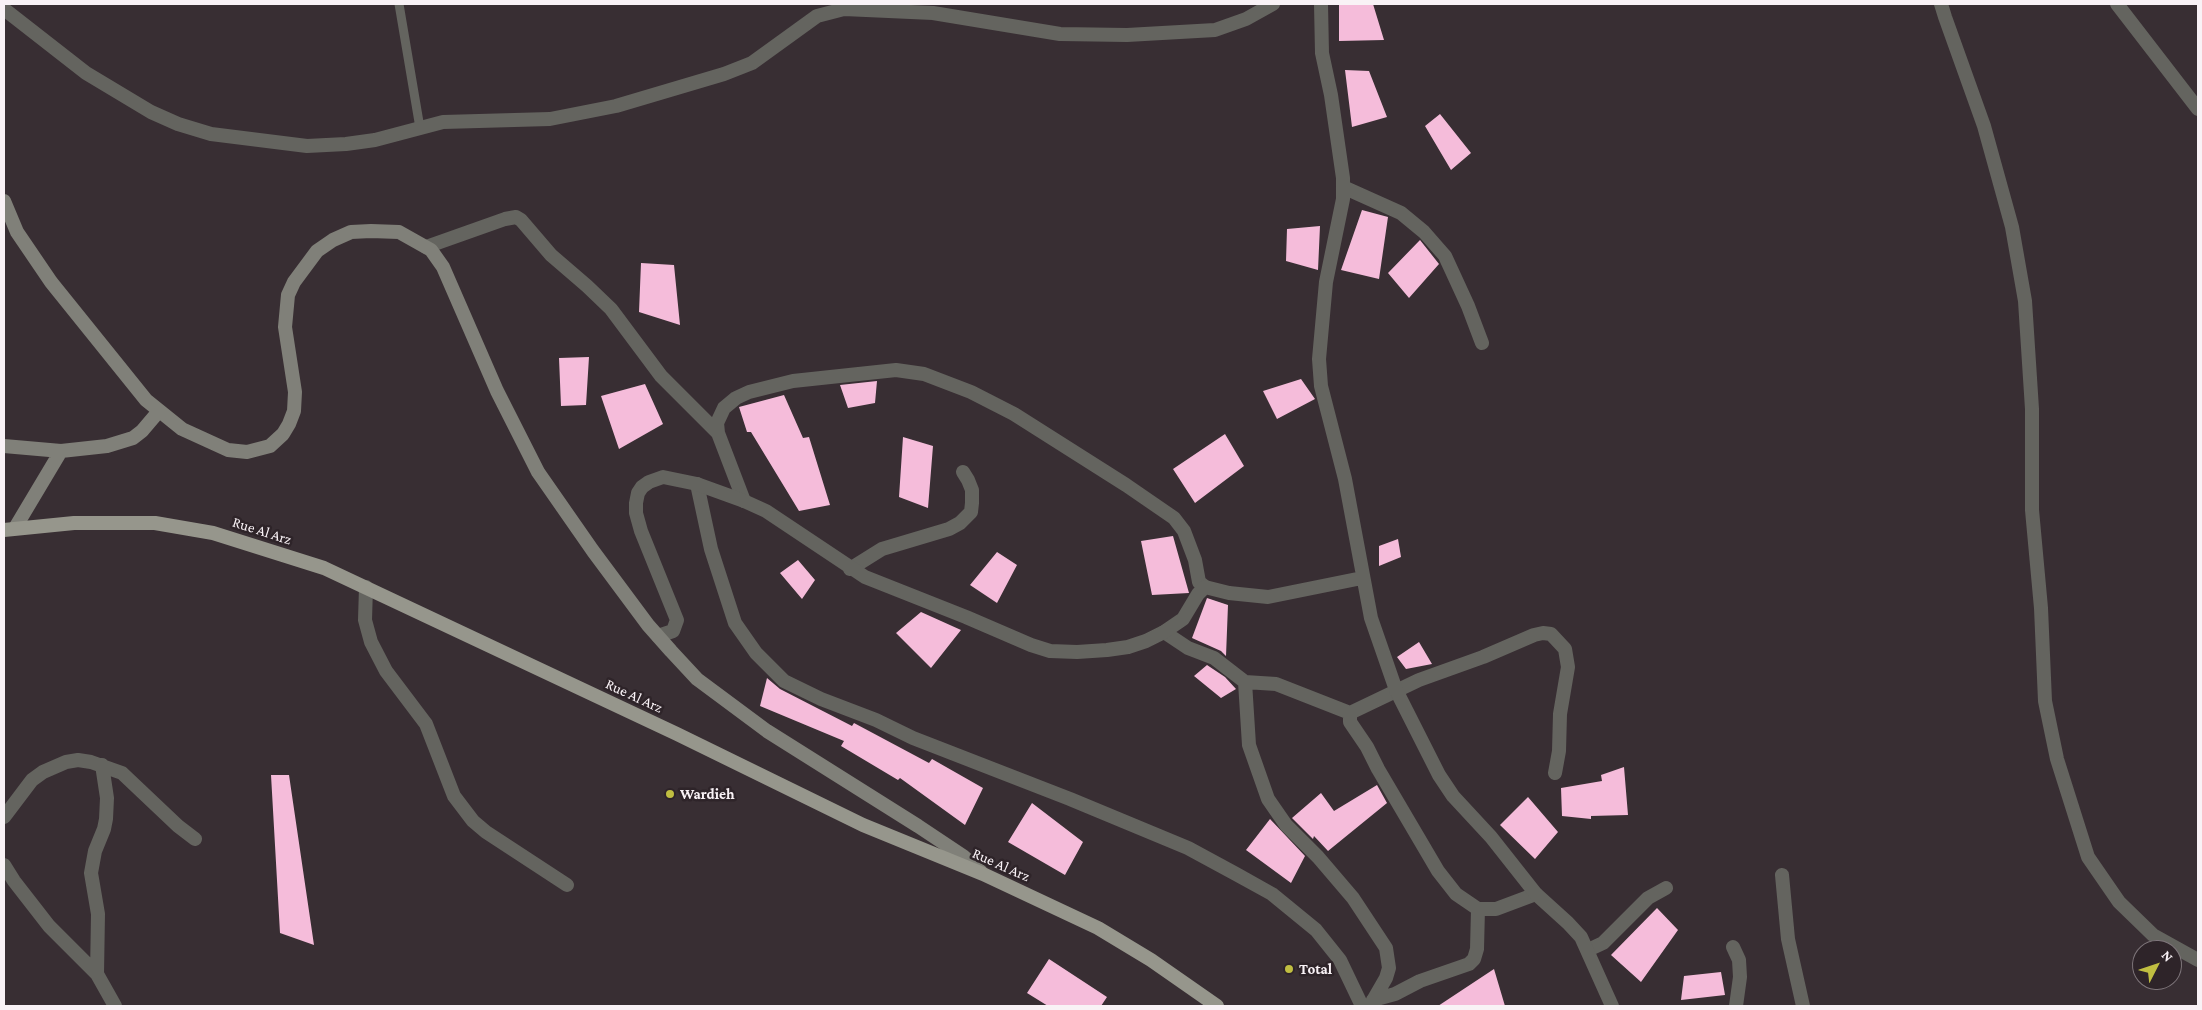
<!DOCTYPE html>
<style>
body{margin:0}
#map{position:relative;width:2202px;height:1010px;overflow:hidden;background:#382e33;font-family:"Crimson Pro",serif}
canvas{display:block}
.frame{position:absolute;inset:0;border:5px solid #f9f2f6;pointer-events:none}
.north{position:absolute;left:2132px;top:940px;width:50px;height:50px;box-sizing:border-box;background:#2e2429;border:1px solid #7f767b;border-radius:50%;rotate:49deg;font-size:14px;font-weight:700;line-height:20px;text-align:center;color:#f9f2f6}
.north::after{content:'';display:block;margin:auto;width:18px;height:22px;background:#c0be41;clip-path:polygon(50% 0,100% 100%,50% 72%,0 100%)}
</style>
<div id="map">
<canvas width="2202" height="1010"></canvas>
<div class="frame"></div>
<div class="north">N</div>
</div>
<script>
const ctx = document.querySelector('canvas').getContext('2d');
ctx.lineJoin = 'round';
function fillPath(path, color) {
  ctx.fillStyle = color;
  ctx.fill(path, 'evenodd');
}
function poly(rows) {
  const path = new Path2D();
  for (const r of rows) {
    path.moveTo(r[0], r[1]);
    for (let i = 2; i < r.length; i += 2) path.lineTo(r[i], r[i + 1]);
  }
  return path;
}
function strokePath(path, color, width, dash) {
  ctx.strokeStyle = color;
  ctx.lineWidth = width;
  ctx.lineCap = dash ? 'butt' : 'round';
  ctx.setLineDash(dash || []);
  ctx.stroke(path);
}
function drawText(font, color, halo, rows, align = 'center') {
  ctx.font = font + ' "Crimson Pro",serif';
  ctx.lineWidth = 5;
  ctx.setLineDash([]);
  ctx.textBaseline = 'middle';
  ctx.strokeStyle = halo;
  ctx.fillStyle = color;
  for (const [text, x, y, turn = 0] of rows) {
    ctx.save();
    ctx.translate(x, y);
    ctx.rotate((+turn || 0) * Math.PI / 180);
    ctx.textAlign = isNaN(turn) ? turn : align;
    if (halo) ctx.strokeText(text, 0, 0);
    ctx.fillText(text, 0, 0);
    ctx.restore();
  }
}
fillPath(poly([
 [1339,4,1373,4,1384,40,1339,41],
 [1345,70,1369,71,1387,117,1352,127],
 [1440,114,1471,153,1451,170,1425,126],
 [1362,210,1388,217,1379,279,1341,270],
 [1320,226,1318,270,1286,261,1287,229],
 [1420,240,1439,264,1409,298,1388,273],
 [641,263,674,265,680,325,639,312],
 [589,357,586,405,561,406,559,358],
 [1301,379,1315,399,1277,419,1263,391],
 [877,381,875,403,848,408,840,385],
 [645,384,663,424,619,449,601,396],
 [784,395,803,438,809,437,830,505,799,511,751,432,747,432,739,407],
 [1225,434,1244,466,1195,503,1173,469],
 [903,437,933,446,928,508,899,497],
 [1173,536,1189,593,1152,595,1141,541],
 [1398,539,1401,557,1379,566,1379,546],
 [997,552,1017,565,997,603,970,585],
 [798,560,815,580,802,599,780,573],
 [1207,598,1228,605,1226,656,1221,651,1192,638],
 [921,612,961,630,931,668,896,633],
 [1419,642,1432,664,1406,669,1397,657],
 [1207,665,1225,677,1236,689,1221,698,1194,676],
 [767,678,780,689,852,726,854,723,929,763,932,759,983,788,965,825,900,778,898,780,841,746,844,741,760,706],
 [1624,767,1628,815,1591,816,1591,819,1562,816,1561,788,1602,781,1601,775],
 [271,775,289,775,314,945,280,933],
 [1377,785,1387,803,1328,851,1314,836,1313,839,1292,818,1321,793,1334,811],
 [1528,797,1558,832,1535,859,1500,825],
 [1032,803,1083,842,1065,875,1008,842],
 [1270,819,1305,856,1291,883,1246,850],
 [1657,908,1678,930,1641,982,1611,955],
 [1049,959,1107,997,1101,1006,1048,1006,1027,993],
 [1494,969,1505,1006,1438,1006],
 [1721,972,1725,995,1681,1000,1684,976]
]), '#f5bcda');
strokePath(poly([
 [399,4,420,128]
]), '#64645f', 9);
strokePath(poly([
 [1941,4,1945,17,1984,126,2012,227,2025,301,2032,409,2032,510,2041,608,2045,701,2057,759,2088,857,2119,902,2153,935,2198,960],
 [2117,4,2198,109],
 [1343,187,1401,213,1424,232,1445,256,1468,306,1482,343],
 [426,247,505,219,516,217,521,220,551,255,587,286,611,309,661,376,718,433],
 [697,484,711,549,735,623,756,653,784,681,821,699,876,720,913,738,1070,799,1188,848,1236,874,1272,894,1316,930,1340,960,1362,1006],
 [744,501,718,433,717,423,724,408,736,398,749,392,793,381,896,370,924,374,971,392,1014,414,1126,485,1174,518,1184,531,1195,560,1199,582,1205,587],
 [850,569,882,549,949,529,960,523,971,512,972,503,972,490,968,480,963,472],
 [366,587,365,620,371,642,386,671,426,724,454,796,473,821,486,832,567,885],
 [1164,632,1188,648,1214,658,1245,682,1276,684,1350,713,1350,722,1367,747,1378,769,1438,871,1456,894,1478,909,1477,949,1474,959,1469,964,1420,981,1395,994,1373,1000],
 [1245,682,1249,745,1268,799,1286,825,1318,857,1353,898,1386,948,1389,968,1386,978,1371,1004],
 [1350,713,1419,680,1483,657,1534,635,1543,633,1551,634,1565,649,1568,667,1560,714,1559,751,1555,773],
 [4,817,32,780,43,772,66,762,78,760,91,762,122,773,178,826,195,839],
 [4,865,14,881,49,926,97,974,115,1006],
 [1782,875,1788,939,1803,1006],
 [1478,909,1496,909,1536,894],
 [1733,947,1739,960,1740,977,1736,1006],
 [1588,950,1603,943,1648,898,1666,888],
 [97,974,98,914,91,873,95,851,104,829,106,819,107,798,102,765]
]), '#64645f', 14);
strokePath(poly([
 [1321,4,1322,53,1331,95,1343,178,1343,199,1326,282,1319,359,1321,386,1345,479,1371,618,1396,690,1439,775,1453,796,1491,837,1536,894,1568,923,1581,937,1612,1006],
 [4,9,86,73,151,112,178,124,211,134,307,146,346,144,375,140,443,122,550,119,616,106,724,74,752,63,817,16,844,9,933,13,1060,34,1127,35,1215,30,1246,19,1273,4],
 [658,636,673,631,677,620,641,531,636,513,636,503,638,493,642,487,649,482,663,477,697,484,744,501,766,511,865,577,966,617,1031,645,1050,651,1077,652,1107,650,1128,647,1146,641,1164,632,1183,619,1198,594,1205,587,1229,593,1268,597,1362,578]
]), '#64645f', 14);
strokePath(poly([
 [4,201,17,232,51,282,146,400,182,429,228,450,247,452,270,446,283,434,289,424,294,411,295,392,285,327,288,295,294,282,317,251,333,240,351,232,371,231,399,232,431,250,443,267,497,391,538,472,593,551,648,625,671,651,697,679,767,731,918,826,963,856,981,872],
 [4,446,61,451,107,446,133,438,142,431,159,411],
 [15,528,61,451]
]), '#808079', 14);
strokePath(poly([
 [4,530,74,523,155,523,213,533,324,568,677,734,863,825,983,874,1098,928,1151,960,1217,1006]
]), '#96968c', 14);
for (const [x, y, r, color] of [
 [670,794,5,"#c0be41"],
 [1289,969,5,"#c0be41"]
]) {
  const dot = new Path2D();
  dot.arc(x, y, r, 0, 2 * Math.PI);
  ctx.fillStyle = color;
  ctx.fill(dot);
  strokePath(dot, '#2e2429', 2);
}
drawText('15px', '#f9f2f6', '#2e2429', [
 ["Rue Al Arz",262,531,18],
 ["Rue Al Arz",634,696,25],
 ["Rue Al Arz",1001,865,24]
]);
drawText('bold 15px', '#f9f2f6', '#2e2429', [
 ["Wardieh",680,794],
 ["Total",1299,969]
], 'left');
</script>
